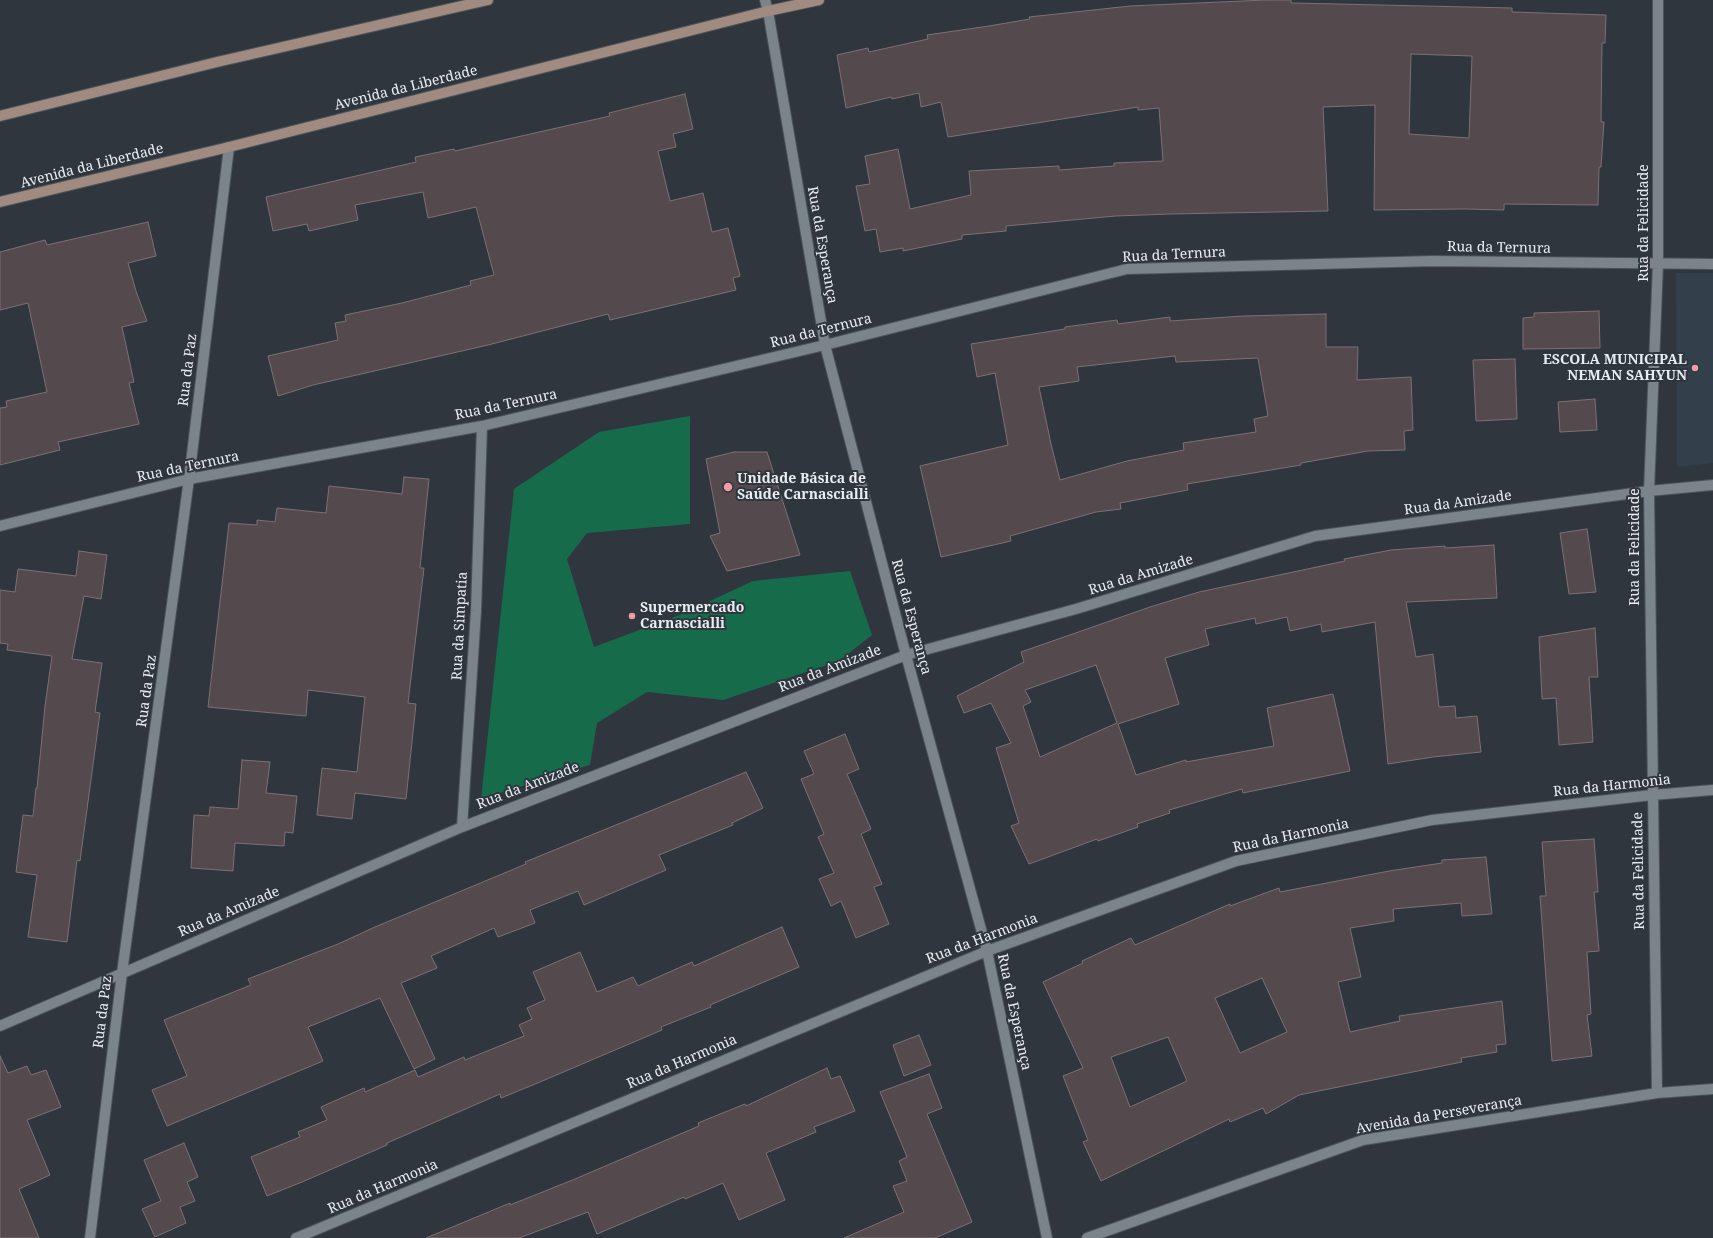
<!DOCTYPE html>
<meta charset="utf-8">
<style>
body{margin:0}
canvas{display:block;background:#2f363d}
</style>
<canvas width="1713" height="1238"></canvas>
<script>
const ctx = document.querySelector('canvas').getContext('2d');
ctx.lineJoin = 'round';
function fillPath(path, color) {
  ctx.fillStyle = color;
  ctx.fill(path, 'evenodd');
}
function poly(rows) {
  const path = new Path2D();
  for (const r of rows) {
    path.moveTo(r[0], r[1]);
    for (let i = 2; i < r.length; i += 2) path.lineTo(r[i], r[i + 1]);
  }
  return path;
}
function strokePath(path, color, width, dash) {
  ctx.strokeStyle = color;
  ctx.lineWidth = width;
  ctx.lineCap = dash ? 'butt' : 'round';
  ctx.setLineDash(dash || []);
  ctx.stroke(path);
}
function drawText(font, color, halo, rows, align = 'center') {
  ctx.font = font + ' "Noto Serif",serif';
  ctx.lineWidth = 4;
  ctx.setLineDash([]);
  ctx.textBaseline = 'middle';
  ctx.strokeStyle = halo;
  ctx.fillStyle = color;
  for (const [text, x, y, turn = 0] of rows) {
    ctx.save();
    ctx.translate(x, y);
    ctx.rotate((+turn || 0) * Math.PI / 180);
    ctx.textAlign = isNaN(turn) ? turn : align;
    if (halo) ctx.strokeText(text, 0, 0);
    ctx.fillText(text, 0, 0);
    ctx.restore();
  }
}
fillPath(poly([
 [1676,273,1713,273,1713,463,1677,467]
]), '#333f4b');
fillPath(poly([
 [690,416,690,524,587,533,567,559,594,647,682,614,753,581,850,571,872,635,839,661,723,700,647,692,597,723,590,765,481,799,514,489,599,432]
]), '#166b4b');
const building = poly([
 [1265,0,1291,0,1291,3,1338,4,1512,8,1512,12,1606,15,1605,43,1602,43,1601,122,1604,122,1601,167,1599,167,1598,205,1504,204,1504,210,1465,209,1374,210,1375,105,1323,107,1328,211,1170,214,1116,216,1006,226,1006,231,962,235,962,239,903,251,903,248,880,252,876,229,865,231,856,186,870,184,865,156,898,149,910,209,971,195,969,171,1059,166,1059,170,1114,166,1114,163,1163,161,1159,108,1138,110,1138,107,948,137,941,102,921,107,919,93,892,99,891,97,846,108,837,55,868,48,869,52,928,39,927,35,989,26,1030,19,1029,17,1130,6,1265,0],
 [1411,54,1472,56,1469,138,1409,134,1411,54],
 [685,94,693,129,673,134,676,147,658,151,670,201,703,193,712,232,728,228,740,276,733,278,736,290,610,320,608,314,488,345,313,385,278,396,268,356,338,340,335,323,346,321,345,315,402,303,471,285,470,281,494,275,476,207,428,218,423,192,355,205,358,220,309,231,307,224,273,231,266,197,416,162,415,157,454,149,455,151,610,116,609,113,685,94],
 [148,222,156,256,128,263,136,291,147,321,122,327,134,382,129,383,139,424,58,442,60,450,0,465,0,408,7,407,6,401,47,392,28,303,0,310,0,252,45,240,47,245,148,222],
 [1599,311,1600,348,1523,349,1523,318,1534,317,1534,313,1599,311],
 [1326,314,1326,347,1358,347,1357,380,1411,377,1413,430,1404,431,1405,450,1368,451,1301,463,1301,465,1187,484,1188,490,1120,503,1121,509,1096,512,1010,536,1011,541,941,557,920,466,1008,445,995,373,977,377,971,344,1065,329,1065,327,1117,320,1118,324,1170,317,1170,321,1243,316,1326,314],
 [1175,356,1176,362,1258,358,1268,416,1254,419,1256,432,1183,443,1184,450,1127,461,1060,480,1051,444,1039,387,1079,381,1077,367,1175,356],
 [1515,359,1517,419,1476,421,1473,360,1515,359],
 [1595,399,1597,430,1560,432,1558,402,1595,399],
 [734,452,767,452,800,555,727,571,710,536,720,533,706,459,734,452],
 [404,477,429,479,420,568,424,568,408,703,416,704,406,799,355,793,352,819,317,815,322,768,357,772,365,697,308,690,306,716,208,707,229,523,257,525,257,520,275,522,277,508,326,513,329,486,402,494,404,477],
 [1587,529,1596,592,1569,594,1560,533,1587,529],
 [1494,545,1497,598,1406,602,1416,657,1433,654,1439,707,1455,706,1456,718,1477,716,1481,752,1433,757,1388,764,1375,622,1322,632,1321,624,1290,631,1287,617,1256,624,1255,618,1205,629,1209,645,1165,658,1179,704,1118,724,1136,775,1186,760,1186,762,1274,746,1267,708,1333,694,1350,771,1243,793,1242,789,1169,810,1170,813,1137,824,1138,827,1098,841,1097,839,1029,864,1011,826,1019,823,996,748,1011,743,991,703,964,713,957,696,1024,662,1021,652,1150,607,1199,592,1345,561,1344,559,1391,550,1445,546,1445,548,1494,545],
 [1096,665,1117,723,1040,757,1023,706,1031,702,1025,690,1096,665],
 [79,551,107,555,101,599,84,596,72,659,102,663,95,712,100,713,80,861,77,860,67,942,28,937,37,875,16,872,23,815,33,816,36,788,37,788,45,706,52,656,7,650,8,644,0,643,0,590,15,592,18,569,76,576,79,551],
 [1595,628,1598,677,1589,677,1593,742,1559,745,1556,698,1542,699,1539,637,1595,628],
 [845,734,859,769,847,774,871,829,861,834,882,884,874,887,889,924,856,938,841,901,831,906,819,879,834,873,818,837,824,834,801,779,814,774,804,751,845,734],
 [242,760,270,762,266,793,297,796,293,833,285,832,284,846,235,843,233,871,191,868,194,815,209,816,210,807,238,809,242,760],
 [746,772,763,808,732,823,733,825,659,855,666,870,584,905,578,891,530,910,535,923,498,937,494,928,431,956,437,968,401,983,435,1059,414,1069,380,998,308,1027,323,1061,167,1126,152,1090,187,1076,164,1020,251,985,248,979,338,944,375,927,526,864,525,862,746,772],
 [1594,839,1598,892,1594,892,1599,951,1587,952,1591,1014,1587,1015,1592,1056,1552,1061,1540,896,1546,896,1542,842,1594,839],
 [1486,857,1492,914,1462,916,1461,903,1393,909,1394,921,1350,928,1361,977,1338,982,1350,1032,1400,1021,1399,1016,1502,1001,1506,1044,1496,1045,1497,1052,1461,1058,1462,1062,1299,1095,1266,1114,1263,1108,1230,1122,1229,1119,1101,1181,1083,1142,1088,1140,1063,1076,1083,1068,1043,982,1083,963,1082,961,1131,938,1135,945,1230,904,1230,906,1279,888,1280,892,1389,871,1442,863,1442,860,1486,857],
 [1262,978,1287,1032,1240,1053,1215,998,1262,978],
 [1168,1037,1187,1081,1130,1107,1111,1057,1168,1037],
 [782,927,799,967,710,1005,711,1007,661,1027,662,1030,540,1082,501,1098,500,1094,387,1143,387,1145,302,1182,267,1196,251,1157,300,1137,298,1132,327,1120,321,1107,364,1088,365,1092,415,1070,418,1077,464,1057,465,1060,524,1036,519,1025,532,1019,527,1008,545,1000,533,972,580,952,597,992,633,977,638,986,692,962,694,966,782,927],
 [919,1035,931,1065,904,1076,893,1045,919,1035],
 [0,1056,8,1073,27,1066,31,1075,46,1070,61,1107,27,1120,50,1175,19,1189,39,1238,0,1238,0,1056],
 [827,1068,831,1079,840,1076,855,1111,814,1127,816,1132,766,1153,785,1200,739,1220,723,1183,685,1199,684,1197,597,1234,588,1212,519,1238,426,1238,510,1203,510,1205,575,1179,699,1126,698,1123,745,1104,746,1106,827,1068],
 [929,1074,942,1108,927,1114,972,1222,935,1238,844,1238,904,1212,893,1186,907,1181,899,1161,907,1157,880,1092,929,1074],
 [184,1143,198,1177,187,1182,195,1201,180,1207,186,1223,155,1237,142,1209,161,1201,144,1160,184,1143]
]);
fillPath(building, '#54494d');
strokePath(building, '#7c7074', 1);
const street = poly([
 [765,0,768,11,825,345,906,655,987,951,1047,1238],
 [0,526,189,479,482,426,825,345,1127,269,1433,261,1713,264],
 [462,827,476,611,482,426],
 [0,1026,462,827,906,655,1076,609,1315,536,1649,491,1713,485],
 [1657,1093,1649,491,1658,263,1658,0],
 [90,1238,122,973,189,479,229,147],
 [296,1238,987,951,1236,861,1432,820,1652,795,1713,790],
 [1087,1238,1363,1140,1657,1093,1713,1089]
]);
const secondary = poly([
 [0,116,217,62,488,0],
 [0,202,229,147,768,11,819,0]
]);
strokePath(street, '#4d5359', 12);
strokePath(secondary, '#4d5359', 12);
strokePath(street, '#7b838b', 10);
strokePath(secondary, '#a18b81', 10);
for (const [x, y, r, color] of [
 [1695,368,4,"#f39aaa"],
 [728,487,5,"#f39aaa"],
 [632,616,4,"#f39aaa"]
]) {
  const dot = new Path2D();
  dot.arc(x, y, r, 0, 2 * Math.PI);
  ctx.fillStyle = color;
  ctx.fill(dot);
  strokePath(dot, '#2f363d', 1.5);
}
drawText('14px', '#e8edf1', '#2f363d', [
 ["Avenida da Liberdade",406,88,-14],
 ["Avenida da Liberdade",92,166,-14],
 ["Rua da Felicidade",1644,223,-90],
 ["Rua da Esperança",822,245,80],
 ["Rua da Ternura",1499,248,1],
 ["Rua da Ternura",1174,255,-3],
 ["Rua da Ternura",821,331,-14],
 ["Rua da Paz",188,370,-83],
 ["Rua da Ternura",506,405,-12],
 ["Rua da Ternura",188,467,-12],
 ["Rua da Amizade",1458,503,-8],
 ["Rua da Felicidade",1635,547,-90],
 ["Rua da Amizade",1141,575,-17],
 ["Rua da Esperança",911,617,75],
 ["Rua da Simpatia",460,626,-87],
 ["Rua da Amizade",830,669,-21],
 ["Rua da Paz",147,691,-82],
 ["Rua da Amizade",528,786,-21],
 ["Rua da Harmonia",1612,786,-6],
 ["Rua da Harmonia",1291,836,-12],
 ["Rua da Felicidade",1639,871,-91],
 ["Rua da Amizade",229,912,-23],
 ["Rua da Harmonia",982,939,-21],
 ["Rua da Paz",103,1012,-83],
 ["Rua da Esperança",1014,1012,78],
 ["Rua da Harmonia",682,1062,-23],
 ["Avenida da Perseverança",1439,1115,-10],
 ["Rua da Harmonia",383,1187,-23]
]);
drawText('bold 14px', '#e8edf1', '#2f363d', [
 ["ESCOLA MUNICIPAL",1687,360,"right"],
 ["NEMAN SAHYUN",1687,376,"right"],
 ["Unidade Básica de",737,479],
 ["Saúde Carnascialli",737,495],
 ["Supermercado",640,608],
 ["Carnascialli",640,624]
], 'left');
</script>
